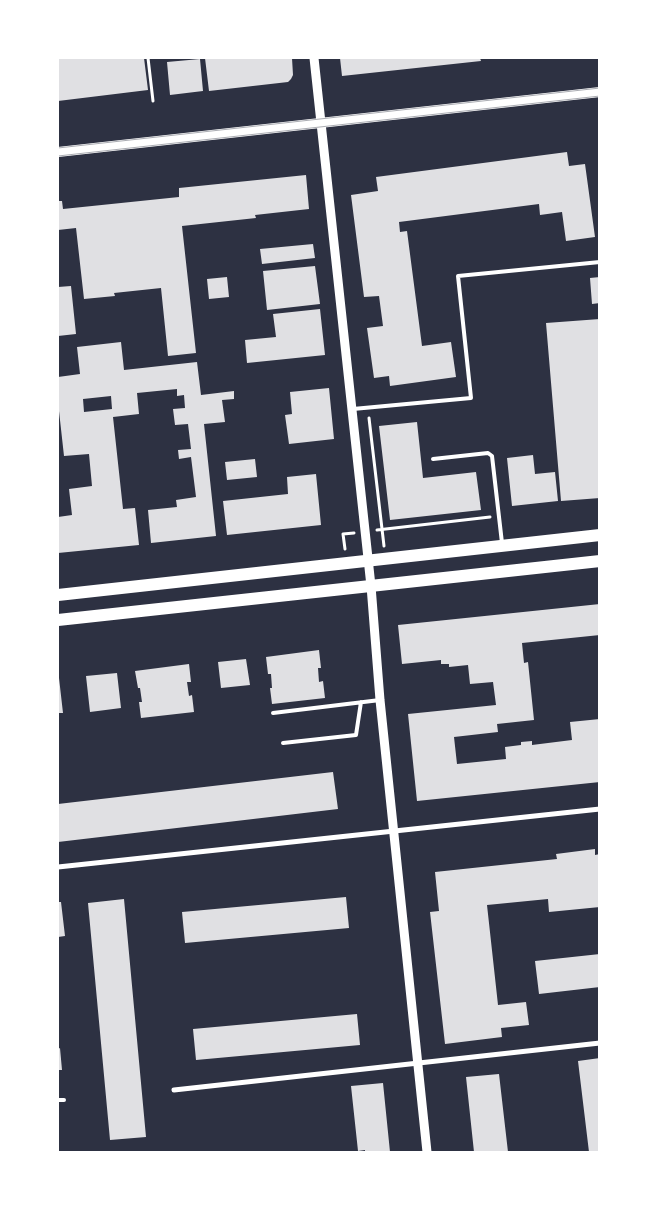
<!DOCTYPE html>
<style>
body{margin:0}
#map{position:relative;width:657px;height:1210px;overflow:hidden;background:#2d3142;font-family:"Golos Text",sans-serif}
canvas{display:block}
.frame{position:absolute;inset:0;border:59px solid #fff;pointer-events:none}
</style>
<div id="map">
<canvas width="657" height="1210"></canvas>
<div class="frame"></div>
</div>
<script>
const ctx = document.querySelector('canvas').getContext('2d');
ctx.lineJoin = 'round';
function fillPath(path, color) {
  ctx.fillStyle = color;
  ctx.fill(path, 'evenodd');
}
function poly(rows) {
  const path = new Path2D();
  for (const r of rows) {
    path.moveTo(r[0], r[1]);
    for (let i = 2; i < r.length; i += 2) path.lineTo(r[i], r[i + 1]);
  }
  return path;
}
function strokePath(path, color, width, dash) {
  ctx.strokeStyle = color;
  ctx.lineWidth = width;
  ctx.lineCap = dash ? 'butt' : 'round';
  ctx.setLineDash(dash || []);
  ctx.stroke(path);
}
fillPath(poly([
 [58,58,144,58,148,90,58,101],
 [205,58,292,58,293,75,291,79,288,82,209,91],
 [340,58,480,58,481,61,342,76],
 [200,59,203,91,170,95,167,62],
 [567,152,569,166,585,164,595,237,566,241,562,212,540,215,539,204,399,222,400,232,407,231,422,346,451,342,456,377,390,386,389,376,374,378,367,328,383,326,379,296,364,297,351,195,378,191,376,177],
 [306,175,309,209,255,215,256,218,182,226,196,353,168,356,161,288,114,293,115,296,84,299,76,228,58,230,58,201,62,201,63,209,179,197,179,188],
 [313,244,315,258,262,264,260,249],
 [315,266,320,304,267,310,263,271],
 [227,277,229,297,209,299,207,279],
 [600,277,600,303,592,304,590,278],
 [71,286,76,334,58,336,58,287],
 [320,309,325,355,247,363,245,340,276,337,273,314],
 [600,319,600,498,561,501,546,323],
 [121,342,124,370,197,362,201,395,234,391,234,399,222,400,225,422,204,424,216,536,151,543,148,510,177,507,176,500,196,497,191,457,179,459,178,450,191,449,188,424,175,425,173,409,185,408,184,395,177,396,177,389,137,393,139,414,113,417,123,509,135,508,139,545,58,553,58,517,72,515,69,489,92,486,89,454,64,456,58,402,58,377,80,374,77,347],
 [111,396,112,409,84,412,83,399],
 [329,388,334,439,289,444,285,415,292,414,290,392],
 [417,422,423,478,476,472,481,510,390,520,379,426],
 [533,455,535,474,555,472,558,501,512,506,507,458],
 [255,459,257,477,227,480,225,462],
 [316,474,321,525,227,535,223,501,288,494,287,477],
 [600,604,600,635,522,643,524,663,528,662,534,720,497,724,498,732,454,737,457,764,506,759,505,747,521,745,521,742,532,741,532,745,572,740,570,722,600,719,600,782,417,801,408,714,496,705,493,682,470,684,468,665,449,667,449,664,441,664,441,660,402,664,398,625],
 [319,650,321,668,318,668,319,682,323,681,325,698,272,704,270,688,272,688,271,674,268,674,266,657],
 [246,659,250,685,221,688,218,662],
 [189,664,191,682,187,682,189,696,192,695,194,712,141,718,139,702,142,702,140,688,138,688,135,671],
 [117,673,121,708,90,712,86,676],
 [59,678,63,713,58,713,58,679],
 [333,772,338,809,58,842,58,804],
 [595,849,595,855,600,854,600,907,549,912,548,899,487,905,498,1005,526,1002,529,1025,501,1028,502,1037,445,1044,430,912,439,911,435,872,557,859,556,854],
 [346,897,349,928,185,943,182,912],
 [124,899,146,1137,110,1140,88,903],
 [58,902,61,902,65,936,58,937],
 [600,954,600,987,539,994,535,961],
 [357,1014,360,1045,196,1060,193,1029],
 [60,1048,62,1070,58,1070,58,1049],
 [600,1058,600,1152,589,1152,578,1061],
 [499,1074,508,1152,474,1152,466,1077],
 [383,1083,390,1152,365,1152,365,1150,358,1151,351,1086]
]), '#e0e0e3');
strokePath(poly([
 [148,58,153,101],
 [369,418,384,546],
 [377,530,490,517],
 [345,549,343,534,354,533]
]), '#fff', 3);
strokePath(poly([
 [353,409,471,398,458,276,600,262],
 [433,459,488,453,492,456,502,543],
 [273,713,380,700],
 [283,743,356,735,361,702],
 [58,1100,64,1100]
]), '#fff', 4);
strokePath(poly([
 [58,867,600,809],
 [174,1090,600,1043]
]), '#fff', 5);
strokePath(poly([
 [314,58,371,586,380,700,427,1152]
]), '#fff', 9);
strokePath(poly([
 [58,152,600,92]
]), '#fff', 10);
strokePath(poly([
 [58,595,600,535],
 [58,620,600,561]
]), '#fff', 12);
strokePath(poly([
 [58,148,600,88],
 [58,156,600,96]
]), '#abadb3', 1);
</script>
